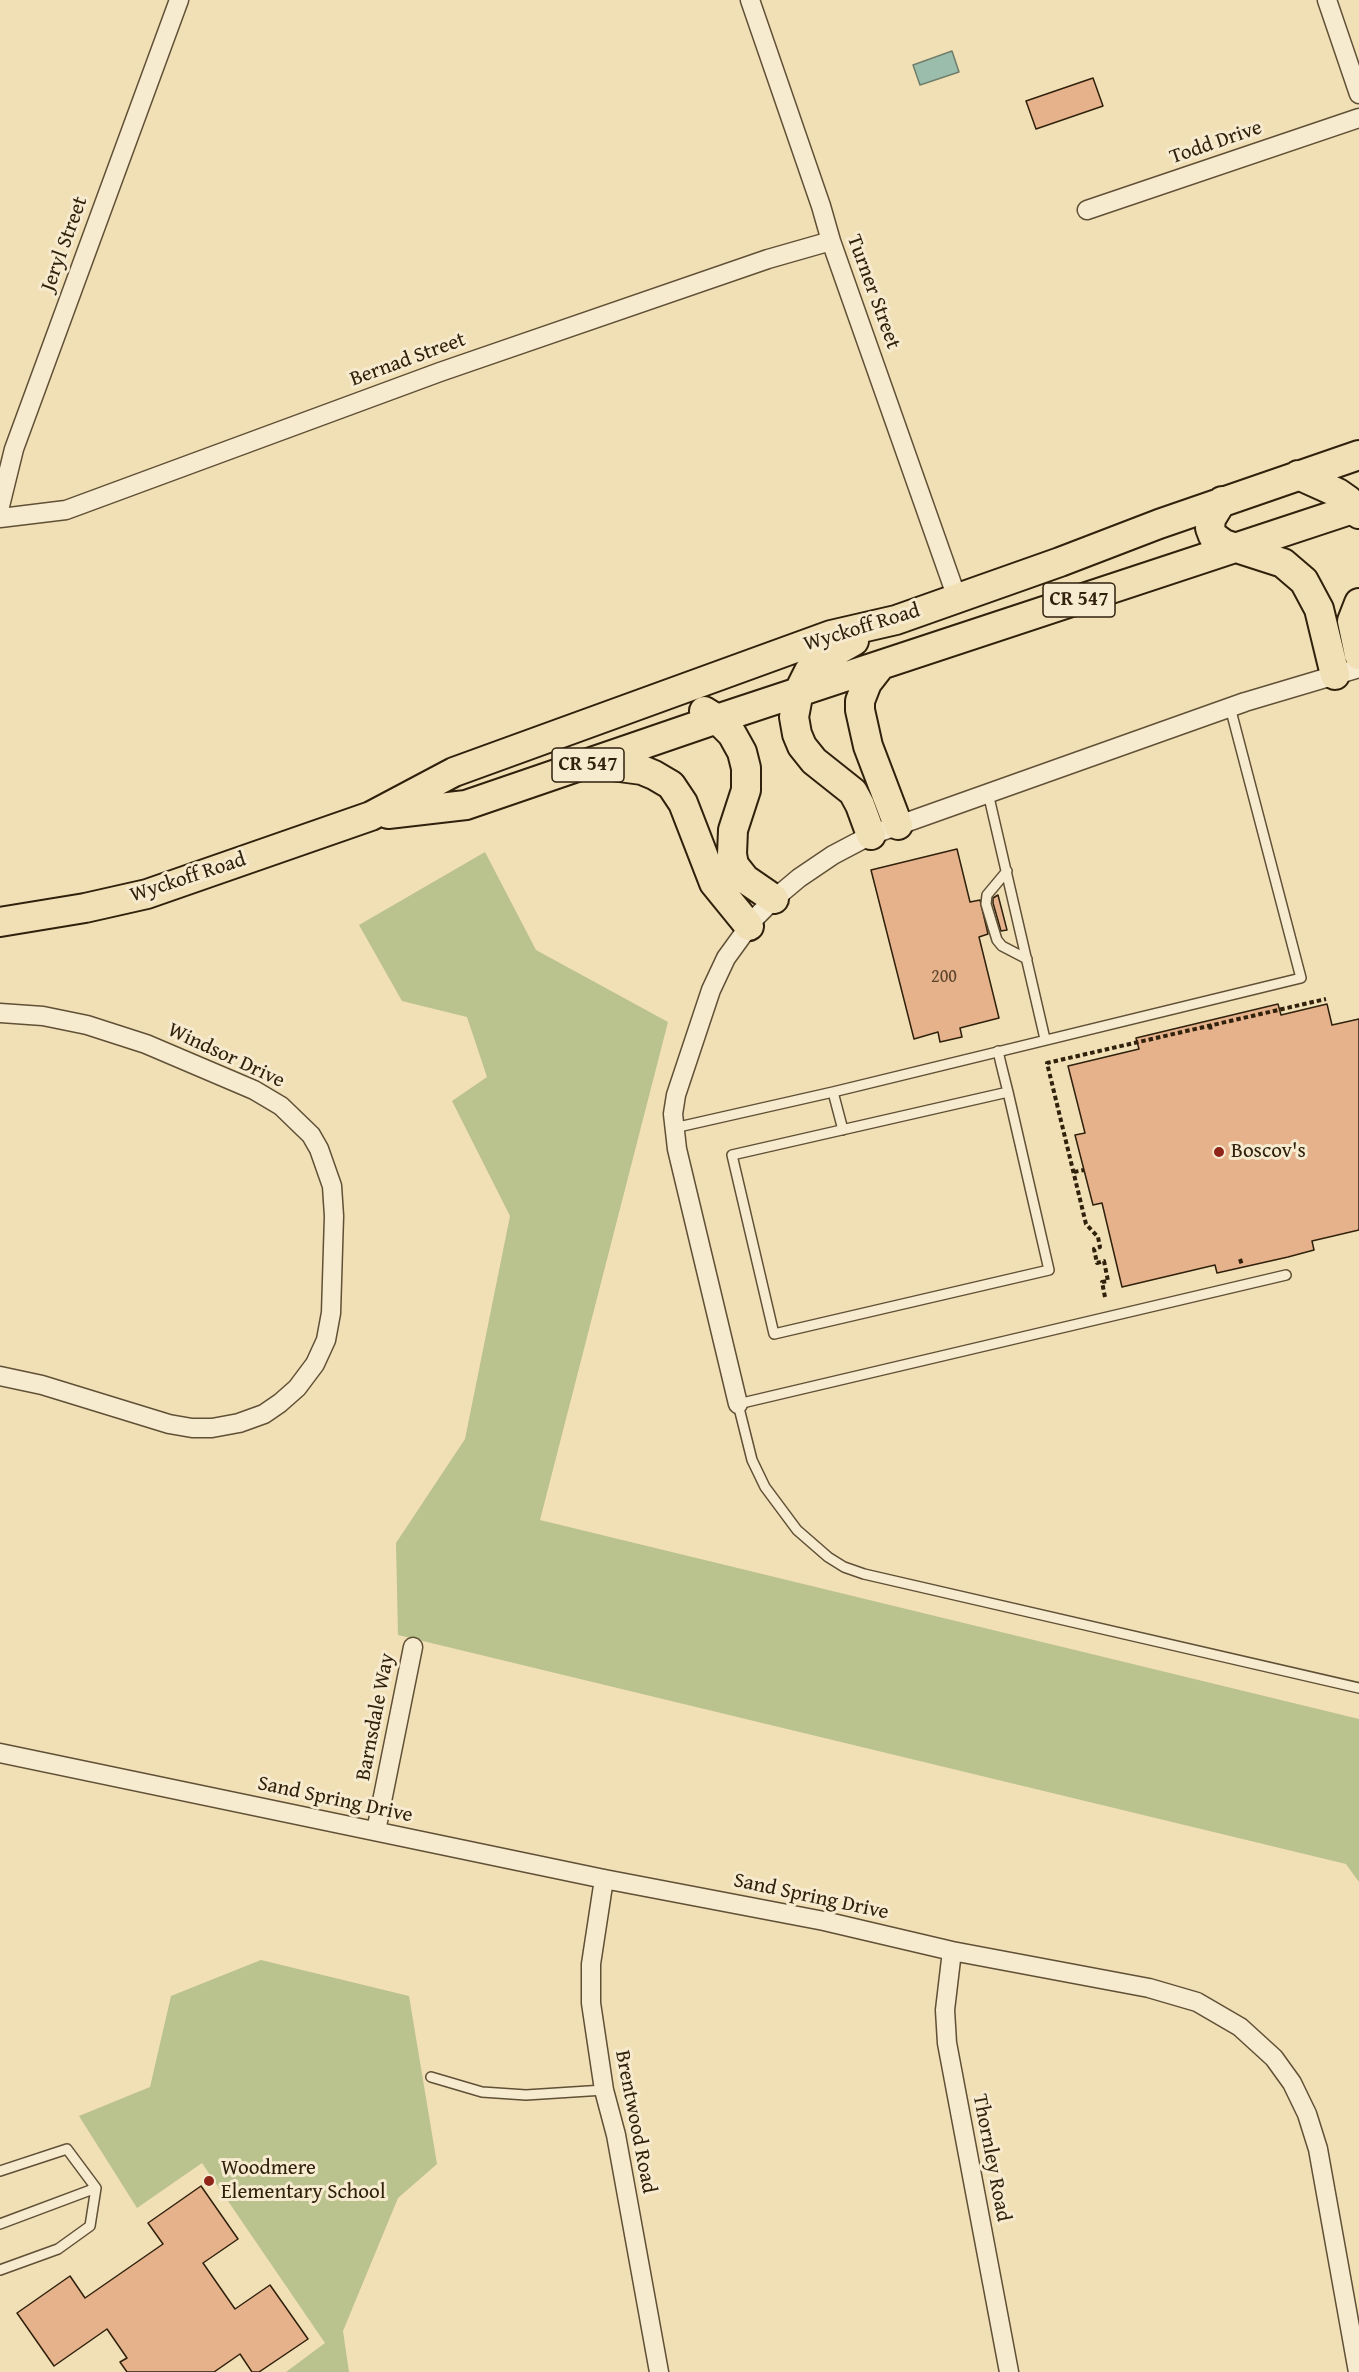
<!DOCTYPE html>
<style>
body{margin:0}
canvas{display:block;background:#f1dfb5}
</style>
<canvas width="1359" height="2372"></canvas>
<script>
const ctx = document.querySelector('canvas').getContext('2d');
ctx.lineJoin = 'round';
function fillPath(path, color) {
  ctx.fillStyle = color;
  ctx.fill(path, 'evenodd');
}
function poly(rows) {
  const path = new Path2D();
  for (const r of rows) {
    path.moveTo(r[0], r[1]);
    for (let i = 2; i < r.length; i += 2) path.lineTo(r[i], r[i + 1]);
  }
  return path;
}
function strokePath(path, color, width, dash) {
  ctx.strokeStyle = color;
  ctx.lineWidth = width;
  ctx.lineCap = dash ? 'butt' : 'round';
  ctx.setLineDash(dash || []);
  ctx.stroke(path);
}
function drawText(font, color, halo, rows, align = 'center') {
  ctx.font = font + ' "Gentium Book Plus",serif';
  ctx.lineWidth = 6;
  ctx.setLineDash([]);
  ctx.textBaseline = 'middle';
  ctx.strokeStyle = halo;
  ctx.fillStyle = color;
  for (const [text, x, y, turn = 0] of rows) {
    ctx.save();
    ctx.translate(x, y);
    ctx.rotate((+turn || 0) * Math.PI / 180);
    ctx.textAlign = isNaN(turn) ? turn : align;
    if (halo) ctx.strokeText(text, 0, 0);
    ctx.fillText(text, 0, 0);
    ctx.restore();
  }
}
fillPath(poly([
 [485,852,536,950,668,1022,540,1520,1359,1719,1359,1882,1346,1864,398,1635,396,1543,465,1439,510,1216,452,1101,487,1077,467,1017,402,1001,359,925],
 [261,1960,409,1996,437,2164,398,2198,343,2331,349,2372,286,2372,325,2343,202,2163,137,2208,79,2116,150,2087,171,1996]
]), '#bac28d');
const water = poly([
 [952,51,959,72,920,85,913,65,952,51]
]);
fillPath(water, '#9bbdab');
strokePath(water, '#707f6b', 1.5);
const building = poly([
 [1093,78,1103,106,1036,129,1026,101,1093,78],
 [957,849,970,902,980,900,988,934,979,937,999,1018,960,1028,962,1037,940,1042,938,1032,914,1039,871,870,957,849],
 [998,895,1007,930,1001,931,993,903,993,898,998,895],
 [1278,1004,1281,1015,1327,1004,1332,1025,1359,1019,1359,1230,1312,1241,1314,1250,1288,1257,1217,1273,1215,1265,1122,1287,1102,1203,1093,1205,1075,1135,1085,1133,1068,1066,1139,1049,1136,1038,1278,1004],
 [201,2186,238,2239,203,2263,235,2309,270,2285,308,2339,259,2372,252,2372,240,2354,214,2372,127,2372,120,2362,127,2358,107,2329,54,2366,17,2313,70,2276,85,2298,163,2244,148,2223,201,2186]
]);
fillPath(building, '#e6b28c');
strokePath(building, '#2f210c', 1.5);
const lane = poly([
 [988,793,1045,1039],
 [1007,871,987,895,986,904,997,940,1002,946,1027,959],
 [998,1051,1001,1064,1008,1092,1049,1270,774,1334,732,1155,1008,1092],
 [833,1092,843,1130],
 [674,1128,833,1092,1301,978,1230,707],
 [1286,1275,738,1404,752,1460,765,1487,797,1530,828,1557,844,1567,864,1574,1359,1688],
 [431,2077,482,2092,526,2095,604,2090],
 [0,2171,67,2149,96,2188,90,2226,58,2249,0,2270],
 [0,2224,96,2188]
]);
const street = poly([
 [750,0,821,206,831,241,957,598],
 [1327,0,1359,94],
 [1087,210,1359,118],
 [0,506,14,449,179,0],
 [0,518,66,510,440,372,768,259,831,241],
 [0,1013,43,1016,87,1025,146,1044,254,1090,281,1106,311,1135,319,1149,332,1186,334,1216,331,1313,326,1340,315,1364,297,1388,280,1403,264,1414,239,1423,212,1428,192,1428,169,1424,42,1385,0,1376],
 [738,1404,677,1149,673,1114,676,1095,711,990,726,958,755,918,774,899,799,878,833,855,871,835,1245,702,1359,668],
 [0,1753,604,1879,824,1921,952,1951,1149,1988,1197,2002,1240,2027,1274,2058,1292,2083,1307,2114,1318,2149,1358,2372],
 [376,1831,413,1647],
 [604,1879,591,1964,591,2003,604,2090,616,2135,659,2372],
 [952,1951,945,2010,947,2043,1009,2372]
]);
const primary = poly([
 [1298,475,1338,493,1348,500,1359,514],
 [1222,501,1211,519,1210,528,1213,536,1224,544,1283,563,1304,581,1319,609,1335,675],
 [1359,603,1352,621,1359,655],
 [854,641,822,659,809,671,799,691,794,717,797,734,802,746,814,761,853,792,860,805,871,835],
 [881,665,867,683,860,701,860,710,868,746,898,825],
 [704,711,717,719,732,734,742,752,746,768,746,790,733,830,732,854,734,865,745,879,774,899],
 [597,764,642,770,654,775,671,785,683,803,714,883,749,926],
 [388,814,466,805,717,719,1359,507],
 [0,922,85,908,147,894,371,816,454,772,831,635,896,620,1060,562,1159,524,1359,455]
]);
strokePath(lane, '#605036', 12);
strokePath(street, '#605036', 21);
strokePath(primary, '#2f210c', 32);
strokePath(poly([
 [1210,1025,1211,1032],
 [1074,1172,1084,1170],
 [1240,1259,1242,1265],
 [1105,1297,1102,1282,1108,1281,1104,1261,1097,1263,1094,1249,1100,1247,1098,1237,1086,1224,1047,1063,1326,999]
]), '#2f210c', 4, [4.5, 3]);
strokePath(lane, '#f6eacf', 9);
strokePath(street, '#f6eacf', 18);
strokePath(primary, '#f1dfb5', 28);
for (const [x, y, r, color] of [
 [1219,1152,6,"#8f2418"],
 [209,2181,6,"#8f2418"]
]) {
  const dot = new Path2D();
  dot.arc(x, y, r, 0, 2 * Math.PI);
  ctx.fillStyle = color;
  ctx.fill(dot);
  strokePath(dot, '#f6eacf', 2);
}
drawText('18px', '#5d452c', null, [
 ["200",944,977]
]);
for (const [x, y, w] of [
 [1079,600,72],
 [588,765,72]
]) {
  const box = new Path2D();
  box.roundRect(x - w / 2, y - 17, w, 34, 4.5);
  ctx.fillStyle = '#f6eacf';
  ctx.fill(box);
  strokePath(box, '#2f210c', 1.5);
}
drawText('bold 20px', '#2f210c', null, [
 ["CR 547",1079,600],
 ["CR 547",588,765]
]);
drawText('21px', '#2f210c', '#f6eacf', [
 ["Todd Drive",1216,143,-19],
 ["Jeryl Street",65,244,-70],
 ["Turner Street",873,292,70],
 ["Bernad Street",408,360,-20],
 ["Wyckoff Road",862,628,-17],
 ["Wyckoff Road",188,878,-18],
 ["Windsor Drive",226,1056,25],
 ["Barnsdale Way",376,1717,-79],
 ["Sand Spring Drive",335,1800,12],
 ["Sand Spring Drive",811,1897,12],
 ["Brentwood Road",635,2122,79],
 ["Thornley Road",991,2158,79]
]);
drawText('21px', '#2f210c', '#f6eacf', [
 ["Boscov's",1231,1152],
 ["Woodmere",221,2169],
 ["Elementary School",221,2193]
], 'left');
</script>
